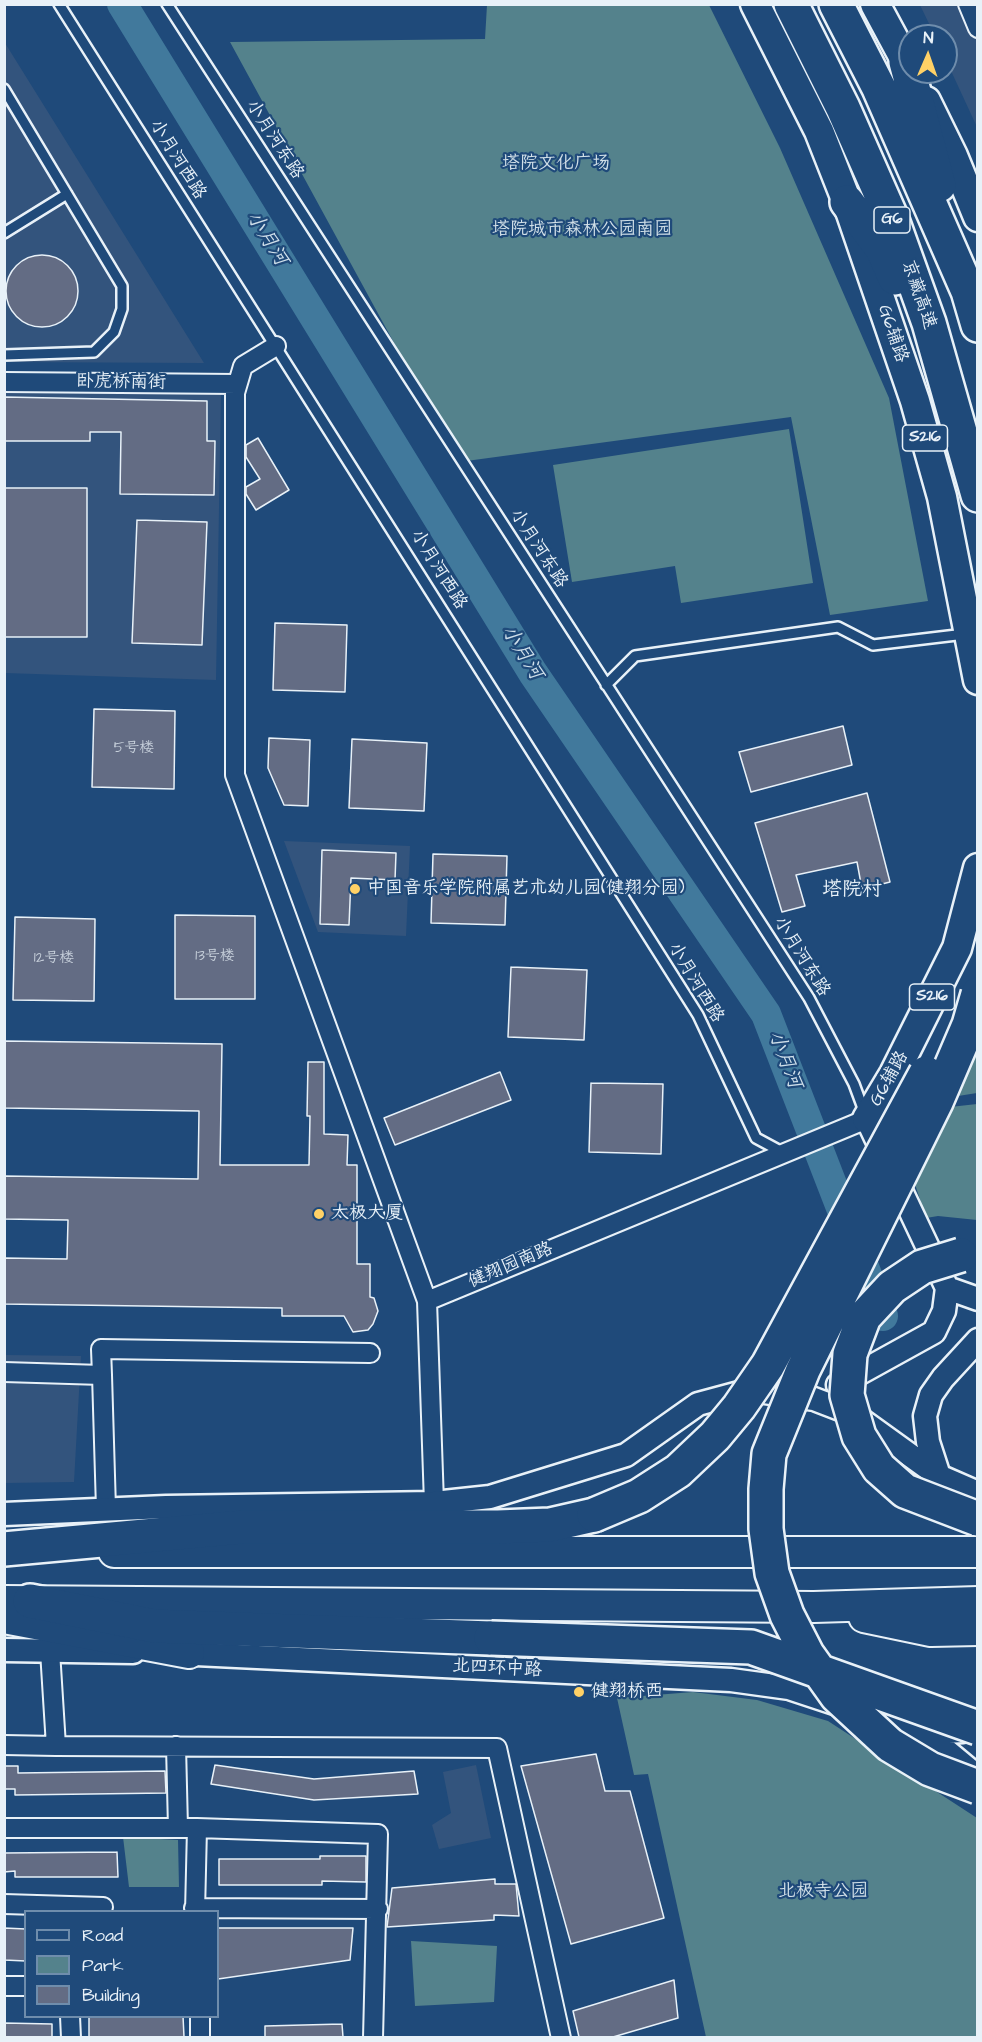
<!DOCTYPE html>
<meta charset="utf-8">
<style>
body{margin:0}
#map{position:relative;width:982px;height:2042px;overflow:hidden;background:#1f4a7a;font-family:"Architects Daughter",sans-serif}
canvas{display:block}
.frame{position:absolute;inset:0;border:6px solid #e8f1f8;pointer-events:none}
.legend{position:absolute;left:24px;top:1910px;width:195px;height:108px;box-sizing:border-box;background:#1f4a7a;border:2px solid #6f8dac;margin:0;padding:8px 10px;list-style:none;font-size:18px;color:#e8f1f8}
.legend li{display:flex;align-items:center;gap:12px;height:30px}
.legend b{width:30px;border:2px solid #6f8dac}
.north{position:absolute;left:898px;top:24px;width:60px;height:60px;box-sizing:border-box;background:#1f4a7a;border:2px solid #6f8dac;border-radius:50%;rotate:2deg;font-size:16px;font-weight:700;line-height:24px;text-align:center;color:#e8f1f8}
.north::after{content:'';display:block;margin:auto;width:21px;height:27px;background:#ffd166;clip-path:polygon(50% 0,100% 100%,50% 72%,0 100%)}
</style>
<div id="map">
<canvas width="982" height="2042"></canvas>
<div class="frame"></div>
<ul class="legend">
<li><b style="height:8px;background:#1f4a7a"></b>Road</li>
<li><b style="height:16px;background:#54828c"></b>Park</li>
<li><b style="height:16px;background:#636c84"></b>Building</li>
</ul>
<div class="north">N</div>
</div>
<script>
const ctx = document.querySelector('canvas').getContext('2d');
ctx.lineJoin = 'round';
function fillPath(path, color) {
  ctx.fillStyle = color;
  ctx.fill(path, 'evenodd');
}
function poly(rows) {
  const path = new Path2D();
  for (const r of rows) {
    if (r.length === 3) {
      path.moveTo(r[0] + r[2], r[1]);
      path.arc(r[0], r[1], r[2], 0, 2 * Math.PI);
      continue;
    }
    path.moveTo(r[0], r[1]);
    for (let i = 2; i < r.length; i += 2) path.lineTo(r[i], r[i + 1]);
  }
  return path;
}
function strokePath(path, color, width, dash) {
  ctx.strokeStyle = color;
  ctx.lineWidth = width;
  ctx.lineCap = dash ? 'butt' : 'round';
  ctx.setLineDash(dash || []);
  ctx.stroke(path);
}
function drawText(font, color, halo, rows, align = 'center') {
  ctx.font = font + ' "Architects Daughter","LXGW WenKai TC",sans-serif';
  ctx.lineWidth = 4.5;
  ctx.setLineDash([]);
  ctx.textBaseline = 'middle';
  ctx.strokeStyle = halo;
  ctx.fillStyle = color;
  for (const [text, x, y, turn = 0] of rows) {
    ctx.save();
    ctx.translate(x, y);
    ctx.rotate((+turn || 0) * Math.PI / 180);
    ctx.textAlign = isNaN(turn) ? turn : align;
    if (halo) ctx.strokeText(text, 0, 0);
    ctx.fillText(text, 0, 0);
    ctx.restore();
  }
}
fillPath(poly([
 [920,5,977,5,977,127,946,60,946,36,935,36],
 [5,43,204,363,5,362],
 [5,393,221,393,216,680,5,673],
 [284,841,410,846,406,936,318,932],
 [5,1355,81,1356,74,1482,5,1483],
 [476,1765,491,1838,439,1849,432,1825,451,1813,443,1772]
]), '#33547d');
fillPath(poly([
 [487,5,709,5,780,148,889,398,928,601,830,615,791,417,459,462,230,42,485,39],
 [789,429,813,583,681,603,675,566,572,582,553,465],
 [977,1040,977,1093,958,1096],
 [977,1104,977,1220,938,1216,926,1218,914,1181,950,1107],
 [693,1692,757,1700,828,1721,977,1818,977,2037,706,2037,648,1774,634,1775,617,1698],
 [123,1837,178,1840,179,1887,129,1887],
 [411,1941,497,1946,494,2002,415,2006]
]), '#54828c');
strokePath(poly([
 [122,4,533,673,766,1014,883,1316]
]), '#41799c', 30);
const building = poly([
 [42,291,36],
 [4,397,207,401,207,441,215,441,214,495,120,494,121,432,90,432,90,441,4,441,4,397],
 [258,438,289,490,256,510,246,494,246,487,260,479,246,457,246,445,258,438],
 [4,488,87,488,87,637,4,637,4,488],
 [137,520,207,522,202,645,132,643,137,520],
 [275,623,347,625,345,692,273,690,275,623],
 [94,709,175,711,174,789,92,787,94,709],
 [843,726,852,765,751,792,739,752,843,726],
 [269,738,310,740,308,806,284,805,268,768,269,738],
 [352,739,427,743,424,811,349,808,352,739],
 [867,793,890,882,862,889,857,862,796,875,805,906,782,912,755,823,867,793],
 [322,850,396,853,395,880,351,878,349,925,320,924,322,850],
 [433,854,507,856,505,925,431,923,433,854],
 [175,915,255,916,255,999,175,999,175,915],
 [15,917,95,919,94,1001,13,1000,15,917],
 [511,967,587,970,584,1040,508,1037,511,967],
 [4,1041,222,1044,220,1165,309,1165,310,1116,307,1116,308,1062,324,1062,324,1134,348,1135,347,1165,357,1165,357,1264,370,1264,370,1297,374,1298,378,1311,373,1324,368,1330,353,1332,344,1316,282,1316,282,1308,4,1304,4,1258,67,1259,68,1220,4,1219,4,1176,198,1179,199,1111,4,1108,4,1041],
 [500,1072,511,1100,395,1145,384,1118,500,1072],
 [591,1083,663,1084,661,1154,589,1152,591,1083],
 [596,1754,605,1791,630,1791,664,1918,571,1944,521,1766,596,1754],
 [215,1765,314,1779,414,1771,418,1794,314,1800,211,1784,215,1765],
 [4,1766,18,1766,18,1773,165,1771,166,1793,15,1795,15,1789,4,1789,4,1766],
 [117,1852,118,1877,15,1877,15,1871,4,1872,4,1853,117,1852],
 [320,1856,366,1856,366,1882,322,1881,322,1885,219,1885,219,1859,320,1859,320,1856],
 [495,1879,495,1884,516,1884,519,1916,494,1915,494,1920,387,1927,392,1888,495,1879],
 [4,1928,26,1929,26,1961,4,1960,4,1928],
 [218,1928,353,1928,350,1960,218,1979,218,1928],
 [674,1980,678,2018,613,2037,579,2037,573,2011,674,1980],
 [89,2016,183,2016,184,2037,89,2037,89,2016],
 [4,2023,52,2024,52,2037,4,2037,4,2023],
 [342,2024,343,2037,265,2037,265,2026,342,2024]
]);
fillPath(building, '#636c84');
strokePath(building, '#e8f1f8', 1.5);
const service = poly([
 [59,4,698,1015,756,1138,782,1152],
 [167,4,809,998,854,1084,864,1111],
 [4,89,122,286,122,309,114,332,94,352,4,355],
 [4,233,67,194],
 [606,685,635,656,838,627,873,645,965,634]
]);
const minor = poly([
 [968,4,978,28],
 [276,346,243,366,235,393,235,775,427,1301,434,1503],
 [4,382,237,384],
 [427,1301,867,1119],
 [4,1372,102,1375,101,1349,370,1353],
 [102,1375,106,1509],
 [50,1651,56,1746,497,1748,561,2038],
 [4,1745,56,1746],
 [176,1746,178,1828,197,1828,195,1912],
 [4,1828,178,1828],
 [197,1828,378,1834,373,2038],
 [4,1904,103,1907],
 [194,1908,378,1909],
 [4,1986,26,1986],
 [70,2016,71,2038],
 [200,2016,200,2038]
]);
const tertiary = poly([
 [867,1119,947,1288,978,1299],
 [838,1385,934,1332,944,1311,947,1288],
 [939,1476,928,1442,925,1416,931,1395,943,1378,978,1340],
 [4,1514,166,1507,434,1503,490,1497,626,1455,698,1404,750,1390,814,1399,853,1414,939,1476,978,1493],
 [4,1650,133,1652],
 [175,1653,731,1680,789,1688,925,1733,963,1731,969,1727],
 [925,1733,978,1777]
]);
const primary = poly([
 [755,4,819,131,847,202,915,401,942,497,978,680],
 [875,4,910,69],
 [926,101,953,156,978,217],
 [867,1119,894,1074,957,948,978,868]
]);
const trunk = poly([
 [114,1552,978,1552],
 [4,1601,814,1607,978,1602],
 [864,1617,931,1631,978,1630],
 [4,1618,189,1653]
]);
const motorway = poly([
 [791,4,843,108,891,217,929,323,978,495],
 [836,4,879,88,968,291,978,325],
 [906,62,939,185],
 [847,202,882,249,895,278],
 [4,1549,242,1527,498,1527,550,1525,594,1515],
 [30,1601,154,1626,491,1638]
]);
strokePath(service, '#e8f1f8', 14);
strokePath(minor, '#e8f1f8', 22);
strokePath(tertiary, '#e8f1f8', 27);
strokePath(primary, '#e8f1f8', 33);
strokePath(trunk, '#e8f1f8', 34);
strokePath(motorway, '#e8f1f8', 38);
strokePath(service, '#1f4a7a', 9);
strokePath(minor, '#1f4a7a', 18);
strokePath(tertiary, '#1f4a7a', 22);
strokePath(primary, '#1f4a7a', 28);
strokePath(trunk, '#1f4a7a', 30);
strokePath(motorway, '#1f4a7a', 33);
const motorwayBridge = poly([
 [978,994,969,1025,936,1102,803,1370,769,1454,766,1489,766,1529,772,1573,787,1615,807,1654,837,1696,890,1745,930,1769,978,1787],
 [961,1255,922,1267,892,1287,864,1317,850,1354,847,1395,859,1436,879,1468,905,1491,978,1519],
 [594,1515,639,1496,678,1471,715,1436,739,1407,768,1365,926,1073],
 [491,1638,751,1647,978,1728]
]);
strokePath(motorwayBridge, '#e8f1f8', 38, []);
strokePath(motorwayBridge, '#1f4a7a', 33);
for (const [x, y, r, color] of [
 [355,889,6,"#ffd166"],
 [319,1214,6,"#ffd166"],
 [579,1692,6,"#ffd166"]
]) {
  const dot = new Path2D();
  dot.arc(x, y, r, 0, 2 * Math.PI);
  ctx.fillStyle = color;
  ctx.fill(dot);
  strokePath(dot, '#1f4a7a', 2);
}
drawText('15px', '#c7d0db', null, [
 ["5号楼",134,749],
 ["13号楼",215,957],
 ["12号楼",54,959]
]);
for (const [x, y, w] of [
 [892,220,36],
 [925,438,45],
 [932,997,45]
]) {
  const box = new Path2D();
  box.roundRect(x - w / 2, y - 13, w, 26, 4.5);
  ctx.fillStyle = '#1f4a7a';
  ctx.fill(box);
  strokePath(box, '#e8f1f8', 1.5);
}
drawText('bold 16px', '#e8f1f8', null, [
 ["G6",892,220],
 ["S216",925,438],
 ["S216",932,997]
]);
drawText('18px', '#e8f1f8', '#1f4a7a', [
 ["小月河东路",274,140,57],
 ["小月河西路",177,160,58],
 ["京藏高速",918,295,71],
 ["G6辅路",892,334,71],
 ["卧虎桥南街",121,383,1],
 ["小月河东路",538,549,57],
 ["小月河西路",438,570,58],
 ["小月河东路",801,957,58],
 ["小月河西路",695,983,59],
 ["G6辅路",890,1079,-61],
 ["健翔园南路",511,1266,-23],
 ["北四环中路",497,1669,3]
]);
drawText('18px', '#d2e0e8', '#1f4a7a', [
 ["塔院文化广场",556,164],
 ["塔院城市森林公园南园",582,230],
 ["北极寺公园",823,1892]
]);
drawText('18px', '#e8f1f8', '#1f4a7a', [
 ["中国音乐学院附属艺术幼儿园(健翔分园)",367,889],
 ["太极大厦",331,1214],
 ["健翔桥西",591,1692]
], 'left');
drawText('italic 20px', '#cfdfea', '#1f4a7a', [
 ["小月河",266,239,58],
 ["小月河",521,653,58],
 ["小月河",784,1060,69]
]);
drawText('20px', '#e8f1f8', '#1f4a7a', [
 ["塔院村",852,891]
]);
</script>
